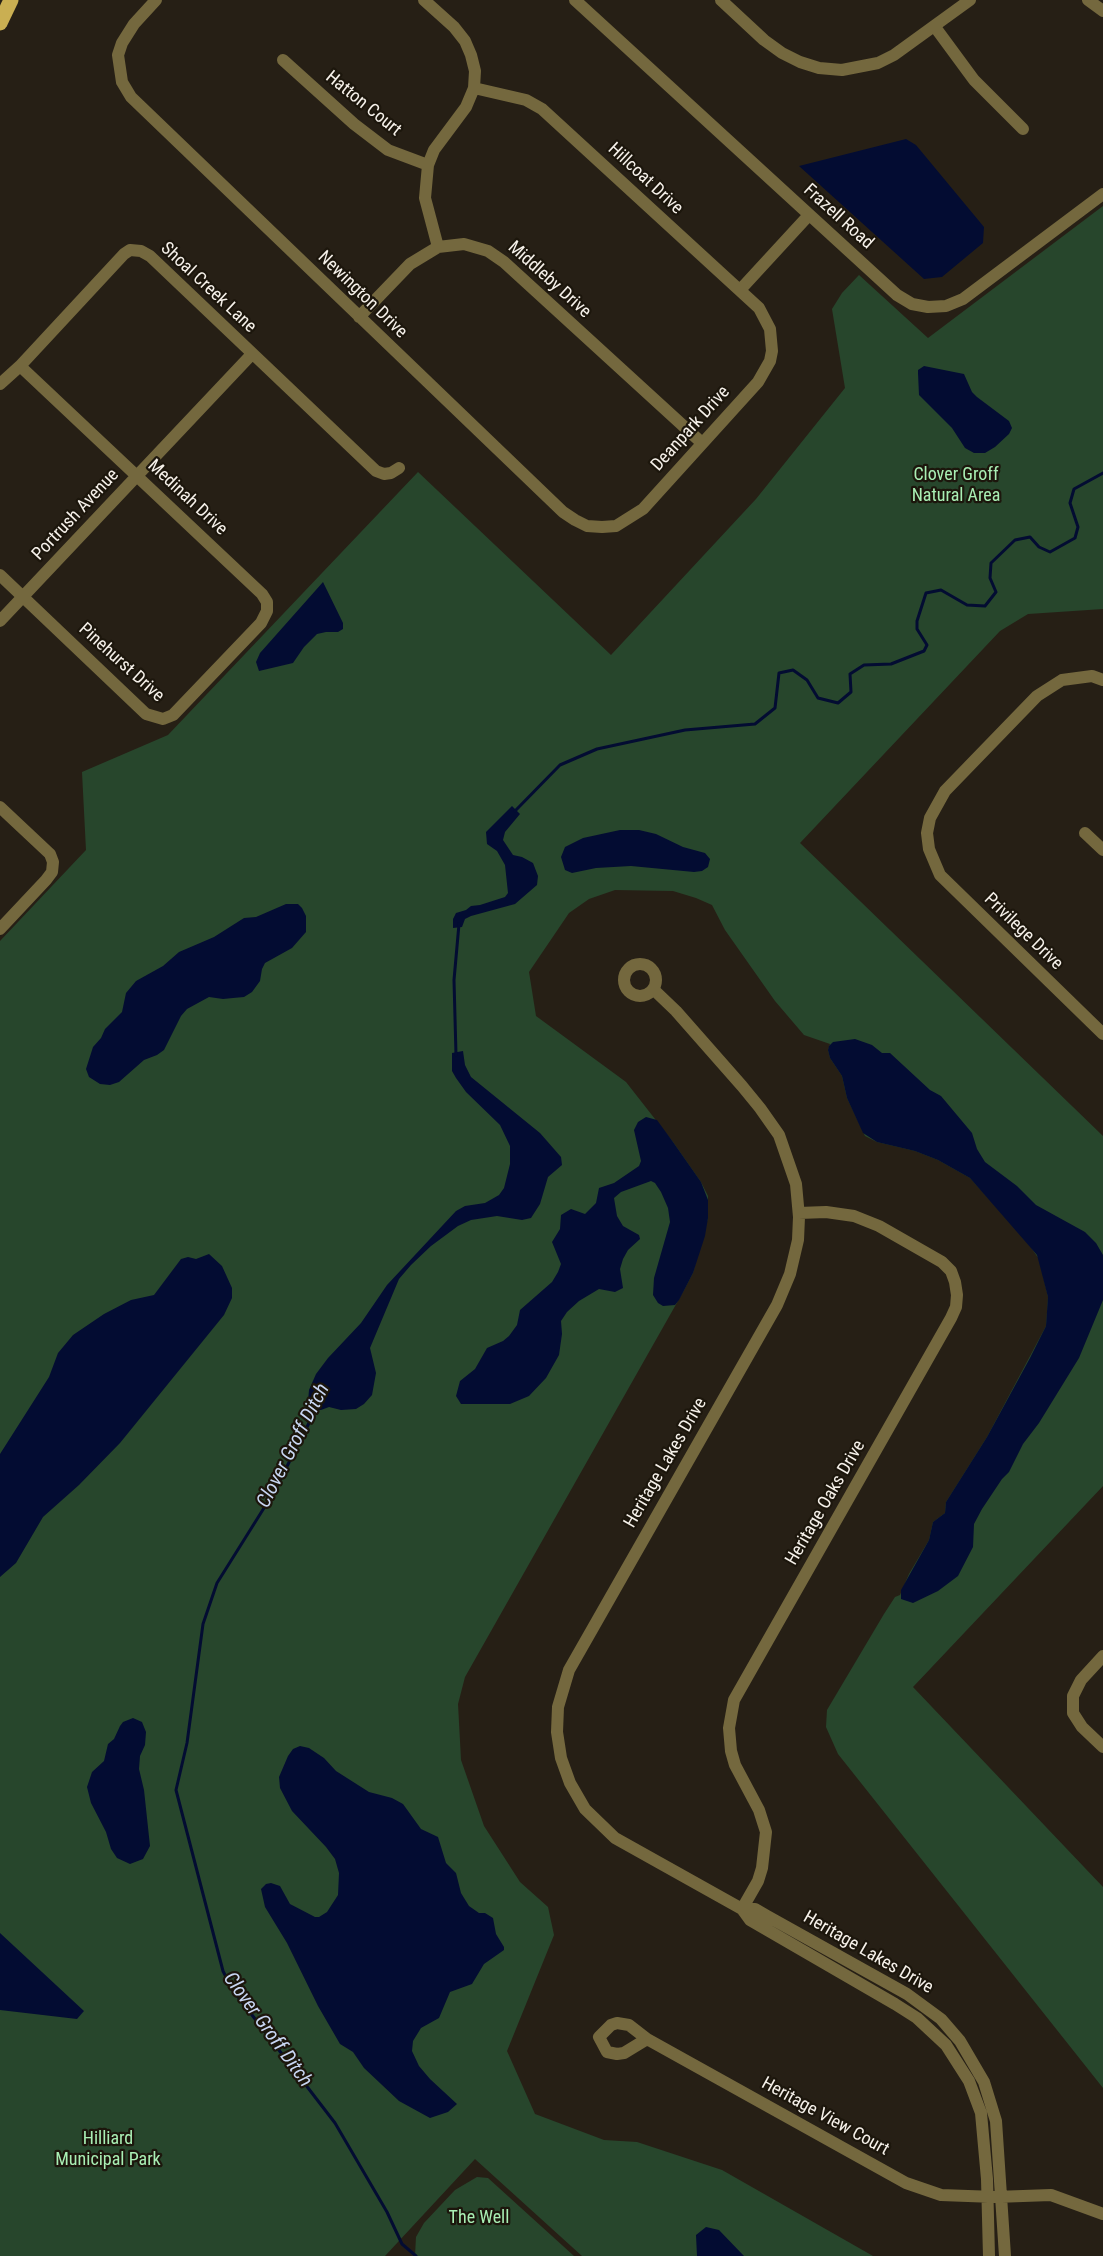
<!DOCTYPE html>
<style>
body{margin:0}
canvas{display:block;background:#261f15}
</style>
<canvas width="1103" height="2256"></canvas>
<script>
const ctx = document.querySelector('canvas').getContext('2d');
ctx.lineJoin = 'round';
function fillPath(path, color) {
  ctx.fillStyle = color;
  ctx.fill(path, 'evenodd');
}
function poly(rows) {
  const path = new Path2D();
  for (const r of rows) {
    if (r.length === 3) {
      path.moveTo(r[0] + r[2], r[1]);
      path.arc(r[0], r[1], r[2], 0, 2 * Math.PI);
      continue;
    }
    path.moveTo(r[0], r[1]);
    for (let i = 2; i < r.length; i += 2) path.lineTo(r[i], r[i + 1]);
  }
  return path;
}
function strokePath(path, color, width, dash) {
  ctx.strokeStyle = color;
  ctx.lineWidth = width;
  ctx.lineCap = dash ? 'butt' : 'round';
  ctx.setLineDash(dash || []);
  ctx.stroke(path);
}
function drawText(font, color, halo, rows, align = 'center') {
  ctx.font = font + ' "Roboto Condensed",sans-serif';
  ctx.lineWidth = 4.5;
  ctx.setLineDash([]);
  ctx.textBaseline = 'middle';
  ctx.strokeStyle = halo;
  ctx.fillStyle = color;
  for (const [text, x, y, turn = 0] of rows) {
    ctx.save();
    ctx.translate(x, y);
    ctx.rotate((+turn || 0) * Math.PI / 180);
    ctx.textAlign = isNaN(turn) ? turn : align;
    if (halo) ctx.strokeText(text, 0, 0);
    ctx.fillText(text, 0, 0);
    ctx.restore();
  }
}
fillPath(poly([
 [1103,206,1103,609,1028,614,1000,631,800,843,1103,1136,1103,1486,913,1687,1103,1887,1103,2088,838,1754,826,1727,827,1710,884,1614,895,1597,900,1595,909,1574,929,1540,933,1522,945,1513,946,1502,987,1437,1046,1326,1048,1297,1039,1259,1025,1239,970,1178,938,1160,915,1151,877,1142,865,1136,847,1098,842,1076,830,1058,828,1050,830,1044,804,1035,775,1001,725,930,712,905,696,898,673,891,615,890,589,899,569,913,529,972,536,1016,626,1082,673,1142,701,1182,708,1196,708,1218,693,1273,683,1292,465,1677,458,1704,461,1760,484,1826,520,1882,548,1907,554,1935,507,2051,535,2114,604,2140,637,2142,722,2170,873,2256,582,2256,475,2159,385,2256,0,2256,0,941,86,850,82,772,168,735,418,472,611,655,756,499,845,388,832,309,842,293,859,275,928,338],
 [477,2177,488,2178,574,2256,415,2256,416,2237,424,2223,455,2190]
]), '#27462c');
fillPath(poly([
 [906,139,916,145,984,227,983,243,942,277,924,279,799,166],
 [924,366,964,374,972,392,977,397,1009,421,1012,428,1009,434,995,447,985,453,974,453,965,448,952,428,919,395,918,373,918,370],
 [323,582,343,623,343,629,338,632,326,632,317,634,304,647,293,663,259,671,256,662,260,653],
 [512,806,520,814,505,832,503,840,513,855,522,857,533,863,538,876,537,885,515,904,471,916,465,919,462,927,453,928,453,919,456,913,466,910,471,906,480,905,505,897,508,893,505,865,497,851,487,844,486,832],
 [620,830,639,830,656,834,683,847,705,853,710,859,708,867,702,871,694,872,631,866,596,868,572,873,565,870,561,857,565,847,583,838],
 [286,904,298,904,302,908,306,916,306,932,292,948,265,963,262,969,260,981,252,992,244,997,233,998,223,999,209,997,187,1009,181,1016,164,1050,157,1055,144,1060,119,1082,110,1085,100,1084,89,1077,86,1069,93,1047,101,1038,105,1029,122,1012,126,993,136,981,163,966,179,952,214,937,244,918,256,917],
 [855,1039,872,1045,882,1053,890,1053,930,1090,941,1096,972,1133,977,1149,985,1162,1017,1186,1036,1205,1085,1232,1096,1243,1103,1255,1103,1300,1079,1358,1039,1423,1023,1444,1009,1472,1002,1479,982,1509,974,1524,973,1547,958,1576,938,1591,913,1603,901,1599,901,1590,929,1540,933,1522,945,1513,946,1502,987,1437,1030,1358,1046,1326,1048,1297,1037,1255,970,1178,938,1160,915,1151,877,1142,863,1133,847,1098,842,1076,830,1058,828,1050,829,1046,833,1042],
 [463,1051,465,1065,471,1077,540,1133,561,1157,562,1165,548,1177,540,1204,531,1218,522,1220,497,1216,471,1220,458,1226,431,1246,411,1265,399,1279,370,1348,376,1373,372,1395,364,1404,356,1409,341,1410,329,1407,321,1410,316,1410,308,1405,308,1402,309,1390,316,1374,328,1358,361,1323,387,1285,456,1211,465,1206,485,1203,499,1195,504,1188,510,1164,510,1146,500,1125,466,1092,456,1078,452,1071,452,1053],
 [646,1117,657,1120,673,1142,701,1182,708,1200,708,1218,705,1236,693,1273,679,1300,675,1305,663,1306,658,1303,653,1295,654,1278,670,1222,668,1208,661,1192,655,1183,651,1181,621,1192,614,1198,617,1216,623,1226,639,1235,640,1239,628,1250,623,1259,620,1269,623,1288,615,1292,599,1289,579,1301,567,1312,561,1321,562,1334,559,1355,546,1378,529,1396,510,1404,461,1404,456,1396,460,1381,475,1369,487,1348,503,1341,509,1336,517,1325,520,1310,552,1282,558,1272,561,1264,552,1242,560,1229,561,1215,571,1209,585,1214,596,1203,599,1188,614,1183,639,1166,641,1161,634,1130,638,1122],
 [209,1254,222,1266,232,1288,232,1298,224,1315,120,1443,79,1485,43,1517,16,1563,0,1577,0,1454,49,1377,58,1353,73,1335,104,1314,131,1300,154,1295,181,1259,188,1257,196,1259],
 [133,1718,142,1722,146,1732,145,1745,140,1756,139,1769,144,1790,150,1846,143,1859,130,1864,117,1858,111,1849,106,1832,91,1803,87,1787,92,1772,104,1761,108,1744,114,1739,120,1726,123,1722],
 [300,1746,309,1748,324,1758,336,1771,369,1792,392,1798,403,1804,421,1829,438,1837,446,1863,456,1873,461,1893,469,1906,479,1913,485,1913,493,1918,496,1934,504,1947,504,1950,484,1964,472,1984,450,1992,439,2018,421,2028,413,2041,412,2051,419,2066,430,2079,457,2104,448,2112,430,2118,399,2101,364,2068,353,2052,340,2044,318,2006,287,1943,265,1907,261,1889,266,1884,271,1883,280,1886,290,1904,315,1917,319,1917,327,1912,338,1895,339,1873,335,1859,326,1847,292,1811,280,1788,279,1777,288,1756,293,1749],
 [0,1933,84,2011,77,2019,0,2010],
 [706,2227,719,2230,744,2256,697,2256,696,2235]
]), '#030c32');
strokePath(poly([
 [515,811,560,765,597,749,685,730,755,724,775,708,779,673,793,670,807,680,818,698,838,703,851,692,850,674,864,665,891,664,924,651,927,645,917,629,917,621,926,593,941,590,967,605,985,606,996,592,990,578,991,563,1015,540,1030,537,1039,547,1050,552,1075,538,1078,527,1070,503,1074,489,1103,473],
 [456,1055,454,980,459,924],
 [314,1405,311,1419,274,1492,217,1583,203,1624,187,1743,176,1790,223,1971,232,1989,335,2123,387,2212,402,2244,416,2256]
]), '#030c32', 3);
strokePath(poly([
 [156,0,134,24,122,43,118,55,122,82,131,97,563,512,575,520,587,526,602,527,616,526,643,509,758,382,770,361,772,351,770,329,759,308,542,109,526,100,474,88],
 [424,0,454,27,465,41,471,55,475,71,474,88,466,107,434,150,428,165,425,198,438,247],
 [575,0,897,295,912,304,928,307,946,306,963,299,1103,194],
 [721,0,764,40,782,53,800,62,819,68,842,70,878,63,894,55,970,0],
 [1088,0,1103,11],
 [935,27,974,80,1023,129],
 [283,60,354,124,388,150,428,165],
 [740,290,809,215],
 [359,317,410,264,438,247,464,244,488,251,504,262,702,443],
 [0,384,20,366,124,254,130,250,141,251,150,256,376,471,384,474,391,473,399,468],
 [0,575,146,714,163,719,173,715,261,623,267,611,267,602,262,594,20,366],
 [0,621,252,354],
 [1103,680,1092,676,1062,680,1037,696,945,791,930,818,927,833,929,849,940,875,1103,1034],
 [0,807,50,854,53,862,52,872,46,880,0,929],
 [1085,833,1103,850],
 [640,980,16],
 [653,989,676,1011,742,1086,760,1108,779,1135,796,1184,799,1217,798,1240,790,1274,777,1305,569,1670,558,1707,557,1732,561,1758,570,1783,585,1809,615,1838,742,1909,750,1920,895,2004,917,2018,946,2045,969,2081,981,2113,987,2179,989,2256],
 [1103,1656,1081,1680,1073,1696,1073,1713,1082,1727,1103,1747],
 [742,1909,758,1881,762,1868,766,1832,759,1810,735,1765,731,1751,729,1728,734,1700,951,1318,956,1307,957,1295,955,1282,951,1271,942,1262,879,1226,854,1216,826,1212,799,1213],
 [742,1909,755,1909,767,1916,907,1994,941,2019,960,2041,984,2082,996,2121,1005,2256],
 [647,2039,624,2053,617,2054,607,2052,599,2037,611,2025,617,2023,629,2025,647,2039,906,2183,941,2195,995,2197,1051,2195,1103,2214]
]), '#74683e', 12);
strokePath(poly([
 [0,23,11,0]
]), '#caaf52', 15);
drawText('18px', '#f6f1ea', '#1c160c', [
 ["Hatton Court",363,104,39],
 ["Hillcoat Drive",645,179,43],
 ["Frazell Road",838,217,42],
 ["Middleby Drive",549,280,42],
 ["Shoal Creek Lane",208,288,43],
 ["Newington Drive",362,295,44],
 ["Deanpark Drive",691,429,-48],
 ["Medinah Drive",187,498,43],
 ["Portrush Avenue",76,515,-47],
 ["Pinehurst Drive",121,663,42],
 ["Privilege Drive",1023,932,44],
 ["Heritage Lakes Drive",666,1463,-60],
 ["Heritage Oaks Drive",826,1503,-60],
 ["Heritage Lakes Drive",868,1953,30],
 ["Heritage View Court",825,2117,29]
]);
drawText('18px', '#a9efb4', '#1c160c', [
 ["Clover Groff",956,475],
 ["Natural Area",956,496],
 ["Hilliard",108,2139],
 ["Municipal Park",108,2160],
 ["The Well",479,2218]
]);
drawText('italic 20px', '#c8d6f2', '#1c160c', [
 ["Clover Groff Ditch",294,1446,-63],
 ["Clover Groff Ditch",267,2030,54]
]);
</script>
